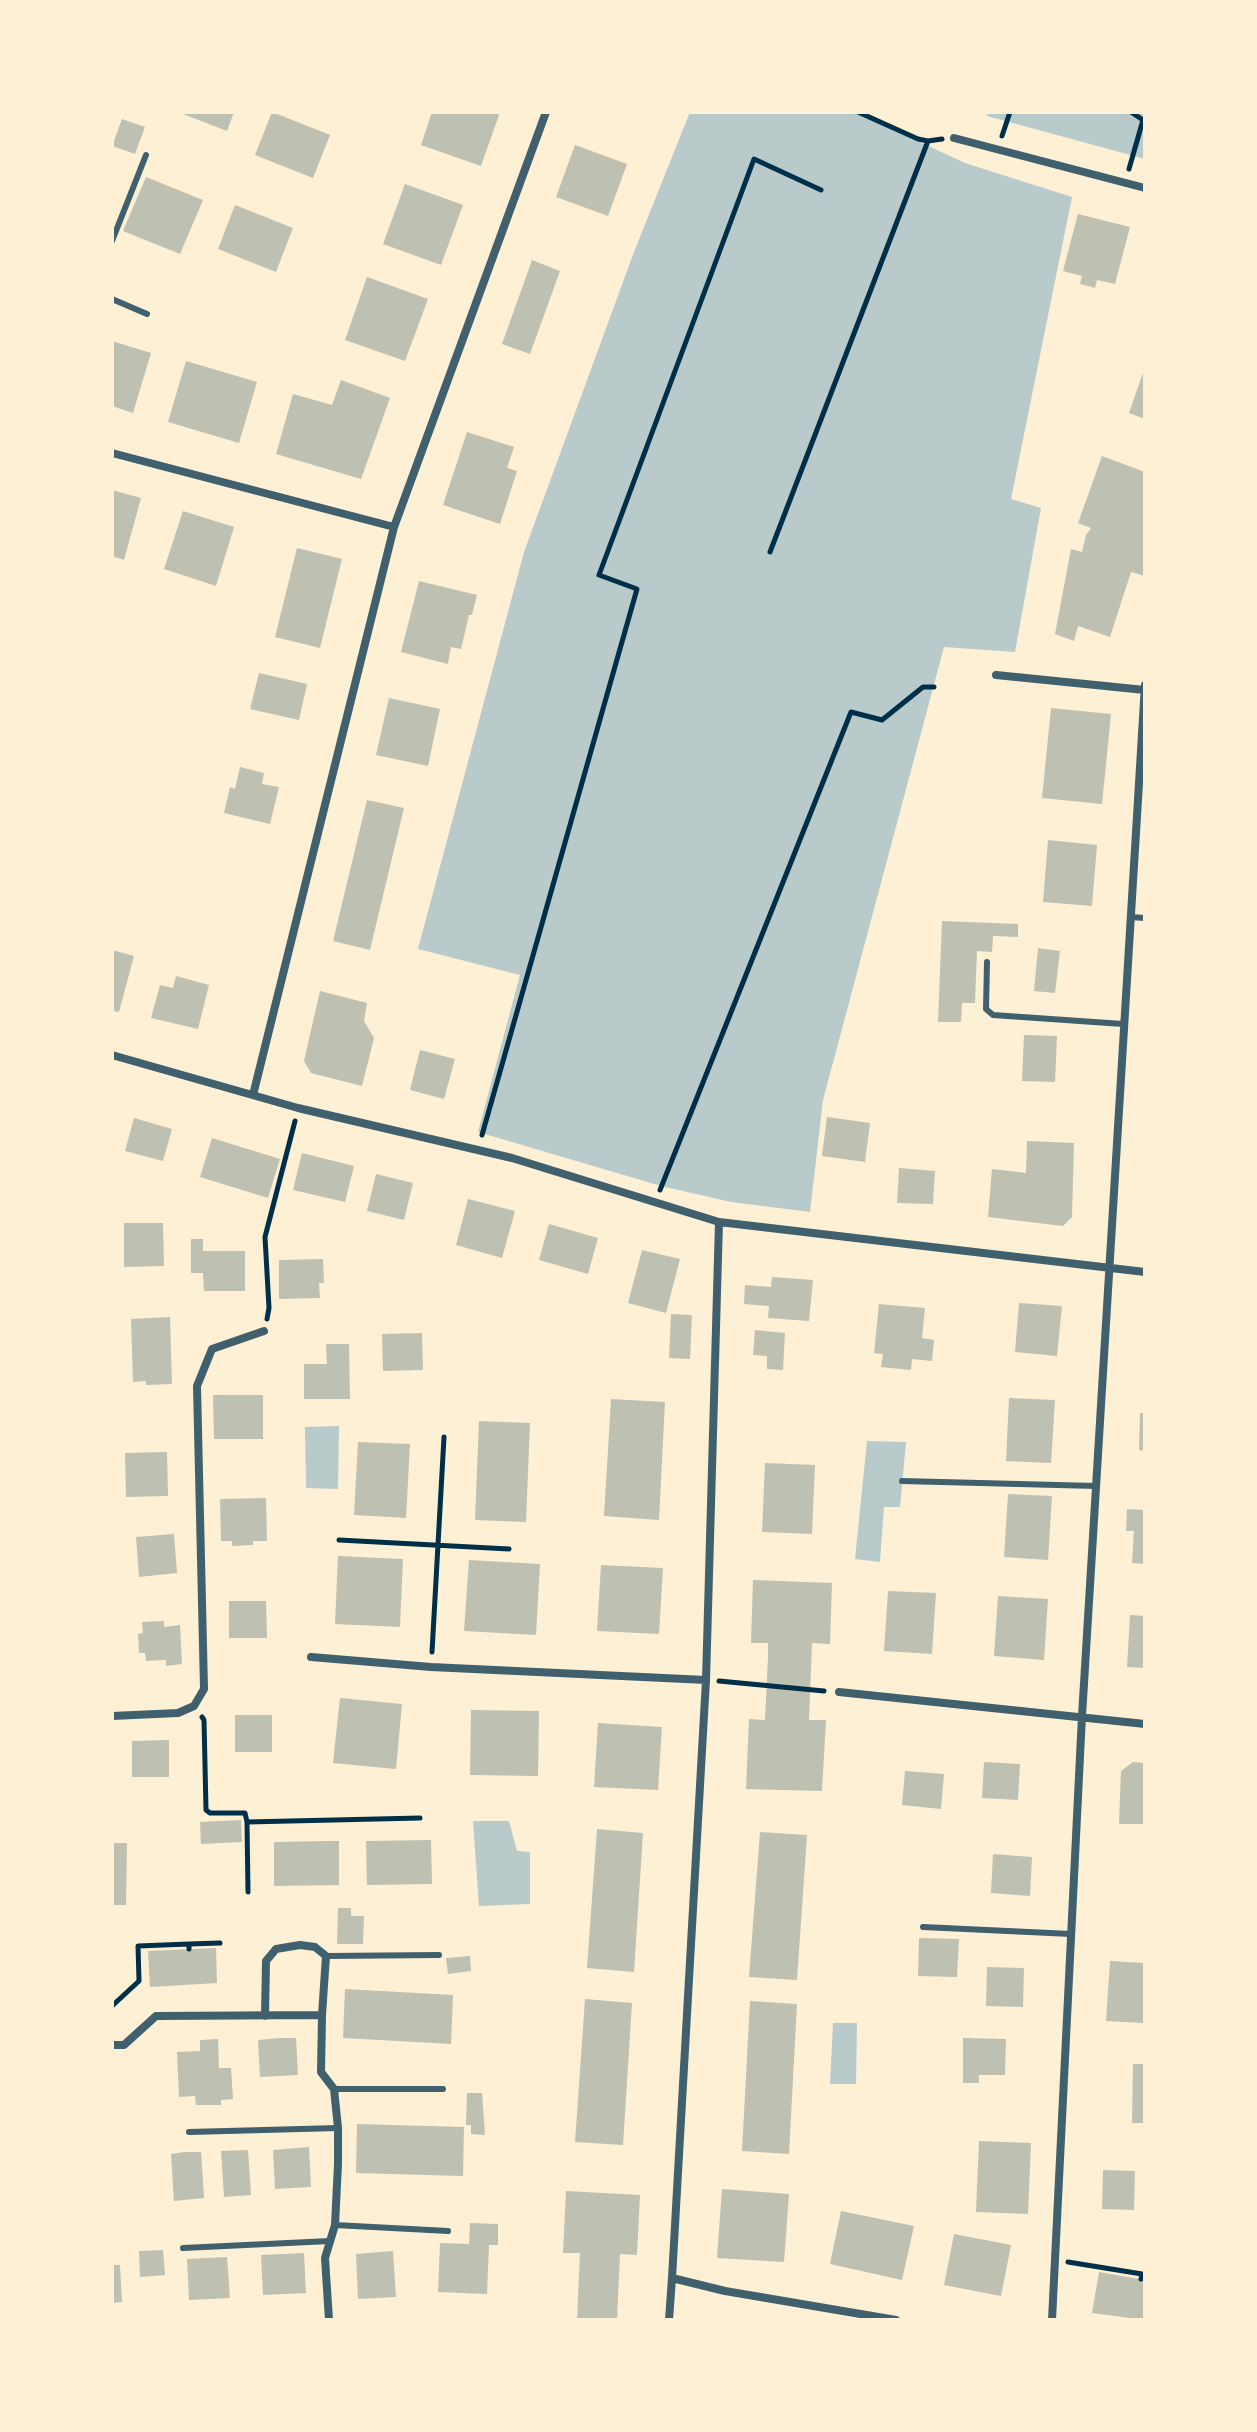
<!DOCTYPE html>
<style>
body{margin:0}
#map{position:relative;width:1257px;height:2432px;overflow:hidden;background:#fdf0d5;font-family:"Alegreya Sans",sans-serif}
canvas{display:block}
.frame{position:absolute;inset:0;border:114px solid #fdf0d5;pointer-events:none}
</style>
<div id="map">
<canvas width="1257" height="2432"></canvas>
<div class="frame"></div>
</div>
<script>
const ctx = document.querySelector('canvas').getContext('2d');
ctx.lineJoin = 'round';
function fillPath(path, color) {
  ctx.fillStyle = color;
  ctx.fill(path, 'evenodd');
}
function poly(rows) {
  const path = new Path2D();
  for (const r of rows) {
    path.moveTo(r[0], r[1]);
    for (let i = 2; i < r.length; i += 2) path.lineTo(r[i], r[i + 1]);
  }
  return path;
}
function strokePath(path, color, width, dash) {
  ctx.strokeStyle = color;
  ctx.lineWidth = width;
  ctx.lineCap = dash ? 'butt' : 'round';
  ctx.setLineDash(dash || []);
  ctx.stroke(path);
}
fillPath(poly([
 [690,112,855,112,965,163,1072,197,1011,499,1041,508,1015,652,944,647,823,1100,810,1212,731,1202,661,1186,478,1132,520,975,418,949,524,552,634,252],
 [988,112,1145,112,1145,159,987,116],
 [339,1426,338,1489,306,1488,305,1427],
 [867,1441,906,1442,900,1507,884,1507,880,1562,855,1559],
 [473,1821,509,1821,517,1851,530,1852,530,1904,479,1906],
 [833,2023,857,2023,856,2084,830,2084]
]), '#b9caca');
fillPath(poly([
 [178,112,234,112,227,131],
 [272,112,330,135,313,178,255,155],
 [432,112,500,112,481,166,421,145],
 [122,119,145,127,135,154,112,146],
 [575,145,627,164,608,216,556,197],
 [146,177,203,200,180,254,123,231],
 [405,184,463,205,441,265,383,244],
 [235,205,293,228,276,272,218,249],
 [1078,214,1130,227,1115,284,1097,280,1095,288,1080,284,1082,276,1063,271],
 [532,260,560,271,530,354,502,344],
 [367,277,428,299,405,361,345,340],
 [112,341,151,353,133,413,112,406],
 [186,361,257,382,239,443,168,422],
 [1145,367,1145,419,1129,413],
 [341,380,390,398,361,479,276,454,293,394,332,405],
 [467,432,514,447,507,468,517,471,500,524,443,505],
 [1102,456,1145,472,1145,538,1143,544,1145,545,1145,576,1131,572,1110,637,1078,626,1074,641,1055,634,1071,549,1082,552,1086,535,1091,528,1078,523],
 [112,490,141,498,124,560,112,556],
 [183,511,234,527,216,586,164,569],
 [297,548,342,559,320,648,275,637],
 [419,581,477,595,472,615,469,615,461,649,451,647,448,664,401,652],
 [259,673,307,684,299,720,250,709],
 [389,698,440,709,428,766,376,755],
 [1051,708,1111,714,1102,804,1042,798],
 [240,767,264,773,262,784,279,787,270,824,224,813,230,787,235,789],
 [367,800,404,808,370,950,333,941],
 [1048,840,1097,845,1092,906,1043,902],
 [942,921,1018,924,1018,937,993,936,992,952,977,951,975,1003,962,1003,961,1022,938,1022],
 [1038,948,1060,951,1055,993,1034,991],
 [112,950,134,956,119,1012,112,1011],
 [176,976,209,985,198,1029,151,1018,160,985,173,988],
 [320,991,367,1003,364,1021,374,1038,362,1086,311,1073,304,1061],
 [1024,1035,1057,1036,1055,1082,1022,1081],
 [420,1050,455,1059,444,1099,410,1090],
 [827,1117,870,1123,865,1162,822,1156],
 [134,1118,172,1129,163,1161,125,1151],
 [212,1138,280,1159,268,1198,200,1177],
 [1027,1141,1074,1143,1072,1217,1063,1226,988,1217,992,1169,1026,1173],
 [302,1153,354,1166,345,1202,293,1190],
 [899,1168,935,1171,933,1204,897,1203],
 [376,1174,413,1183,404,1220,367,1211],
 [468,1199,515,1211,502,1258,456,1245],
 [124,1223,163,1223,164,1266,124,1267],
 [549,1224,598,1238,588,1274,539,1260],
 [191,1239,203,1239,203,1251,245,1251,245,1291,204,1291,203,1273,191,1273],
 [642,1250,680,1259,666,1313,628,1303],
 [323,1259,324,1283,319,1283,320,1298,279,1299,279,1260],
 [772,1277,813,1280,809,1321,768,1318,769,1306,744,1304,745,1285,771,1287],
 [1019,1303,1062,1306,1057,1356,1015,1352],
 [879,1304,925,1308,922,1338,934,1340,932,1361,912,1359,911,1370,881,1367,883,1354,874,1353],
 [671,1314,692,1315,690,1359,669,1358],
 [170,1317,172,1384,146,1385,146,1381,133,1382,131,1319],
 [755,1330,785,1333,783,1370,767,1369,767,1356,753,1355],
 [422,1333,423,1370,383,1371,382,1334],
 [326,1344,349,1344,350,1399,304,1399,304,1364,327,1364],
 [213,1395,263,1395,263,1439,214,1439],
 [1009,1398,1055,1400,1051,1463,1006,1461],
 [611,1399,665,1402,659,1520,604,1516],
 [1140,1413,1145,1413,1145,1451,1139,1450],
 [479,1421,530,1423,526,1522,475,1520],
 [358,1442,410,1444,406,1518,354,1515],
 [167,1452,168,1496,126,1497,125,1453],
 [765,1463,815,1465,812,1534,762,1532],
 [1008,1494,1052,1496,1048,1560,1004,1557],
 [266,1498,267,1541,253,1541,253,1545,232,1546,232,1541,221,1541,220,1499],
 [1127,1509,1145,1510,1145,1564,1132,1563,1134,1531,1126,1531],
 [174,1534,177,1573,139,1577,136,1537],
 [338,1556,403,1559,400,1627,335,1624],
 [469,1560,540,1564,536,1635,464,1631],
 [601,1565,663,1568,659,1634,597,1631],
 [753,1580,832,1583,830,1644,812,1643,809,1720,826,1720,822,1791,746,1789,749,1719,765,1720,768,1657,768,1643,751,1643],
 [888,1591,936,1593,932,1654,884,1651],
 [998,1596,1048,1599,1044,1660,994,1656],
 [229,1601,266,1601,267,1638,229,1638],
 [1130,1615,1145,1616,1145,1668,1127,1667],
 [164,1621,164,1627,180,1625,182,1664,166,1666,166,1660,146,1661,145,1653,139,1653,138,1634,143,1633,142,1622],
 [340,1698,402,1704,396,1769,333,1763],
 [471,1710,539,1711,538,1776,470,1775],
 [235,1715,272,1715,272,1752,235,1752],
 [598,1723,662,1727,658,1790,594,1787],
 [169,1740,169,1777,132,1777,132,1741],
 [984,1762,1020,1764,1018,1800,982,1798],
 [1133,1762,1145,1763,1145,1824,1119,1824,1121,1771],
 [905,1771,944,1774,941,1809,902,1805],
 [241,1820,242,1842,201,1844,200,1822],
 [597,1829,643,1833,634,1972,587,1968],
 [760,1832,807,1835,797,1980,749,1977],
 [431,1840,432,1884,367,1885,366,1841],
 [328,1841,339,1841,339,1885,274,1886,274,1842],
 [112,1843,127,1843,126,1905,112,1905],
 [993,1854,1032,1857,1030,1896,991,1893],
 [338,1908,351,1908,351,1916,364,1916,363,1944,337,1944],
 [919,1938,959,1939,957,1977,918,1976],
 [216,1948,217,1983,150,1987,148,1951],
 [470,1956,471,1971,448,1974,446,1958],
 [1110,1961,1145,1963,1145,2023,1106,2021],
 [987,1967,1024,1968,1023,2007,986,2006],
 [345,1989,453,1995,451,2044,343,2038],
 [585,1999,632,2003,623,2145,575,2142],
 [750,2001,797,2004,789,2154,742,2151],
 [280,2038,296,2038,298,2075,260,2077,258,2040],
 [963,2038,1006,2039,1005,2075,979,2075,979,2083,963,2083],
 [218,2039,219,2068,231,2068,233,2099,221,2100,221,2105,196,2105,195,2096,179,2097,177,2052,200,2051,200,2040],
 [1133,2064,1145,2064,1145,2123,1132,2123],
 [467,2093,482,2093,485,2135,471,2134,471,2125,466,2125],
 [357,2124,464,2127,463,2176,356,2173],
 [979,2141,1031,2143,1028,2214,976,2212],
 [309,2147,311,2187,275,2189,273,2150],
 [248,2150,251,2195,224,2197,221,2151],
 [184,2152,201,2152,204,2198,174,2201,171,2154],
 [1103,2170,1135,2171,1134,2210,1102,2209],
 [722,2189,789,2194,784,2262,717,2258],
 [566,2191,640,2195,637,2255,620,2254,617,2320,577,2320,580,2253,563,2253],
 [841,2211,914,2226,902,2280,830,2264],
 [470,2223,498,2224,498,2245,489,2245,487,2294,438,2292,440,2243,469,2244],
 [954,2234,1011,2245,1001,2296,944,2285],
 [163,2250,165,2275,140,2277,139,2251],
 [393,2251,396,2297,358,2299,356,2254],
 [304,2253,306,2293,263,2295,261,2255],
 [227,2257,230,2298,189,2300,187,2259],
 [112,2265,120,2265,122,2302,112,2303],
 [1099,2272,1145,2280,1145,2320,1092,2313]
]), '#bec0b2');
strokePath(poly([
 [858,112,918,139,928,141,942,139],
 [1131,112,1143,120],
 [1002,136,1010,112],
 [1129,169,1143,120],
 [770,552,928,141],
 [482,1135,637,589,599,575,754,159,821,190],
 [660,1190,851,712,882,720,923,687,934,687],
 [267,1319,269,1308,265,1237,295,1121],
 [339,1540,509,1549],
 [432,1652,444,1437],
 [719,1681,824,1691],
 [202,1717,204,1720,206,1810,210,1813,245,1813,247,1822],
 [248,1892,247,1822,420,1818],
 [189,1944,220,1943],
 [112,2006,139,1981,138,1946,189,1944,189,1949],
 [1068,2262,1142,2274,1141,2279]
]), '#003049', 5);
strokePath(poly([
 [112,241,146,155],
 [112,299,147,314],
 [1130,917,1145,918],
 [987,962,986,1009,993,1015,1123,1024],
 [902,1481,1096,1486],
 [923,1927,1071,1934],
 [326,1956,439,1955],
 [334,2089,443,2089],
 [189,2132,338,2128],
 [335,2225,448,2231],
 [183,2248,330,2241]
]), '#3f606c', 6);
strokePath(poly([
 [954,138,1145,188],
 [112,453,394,527],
 [996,675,1145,690],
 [112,1055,298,1108,512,1158,719,1222,1145,1272],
 [253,1095,394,527,546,112],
 [311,1657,431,1667,706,1680],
 [839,1692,1145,1724],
 [112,1716,178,1713,194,1706,204,1689,197,1386,212,1349,264,1331],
 [265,2016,266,1961,276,1949,300,1945,315,1947,326,1956,322,2015,321,2072,334,2089,338,2128,338,2164,335,2225,325,2258,329,2320],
 [112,2045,124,2045,156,2016,322,2015],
 [672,2278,706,1680,719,1222],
 [669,2320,672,2278,725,2291,896,2320],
 [1052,2320,1082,1716,1145,685]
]), '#3f606c', 8);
</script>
